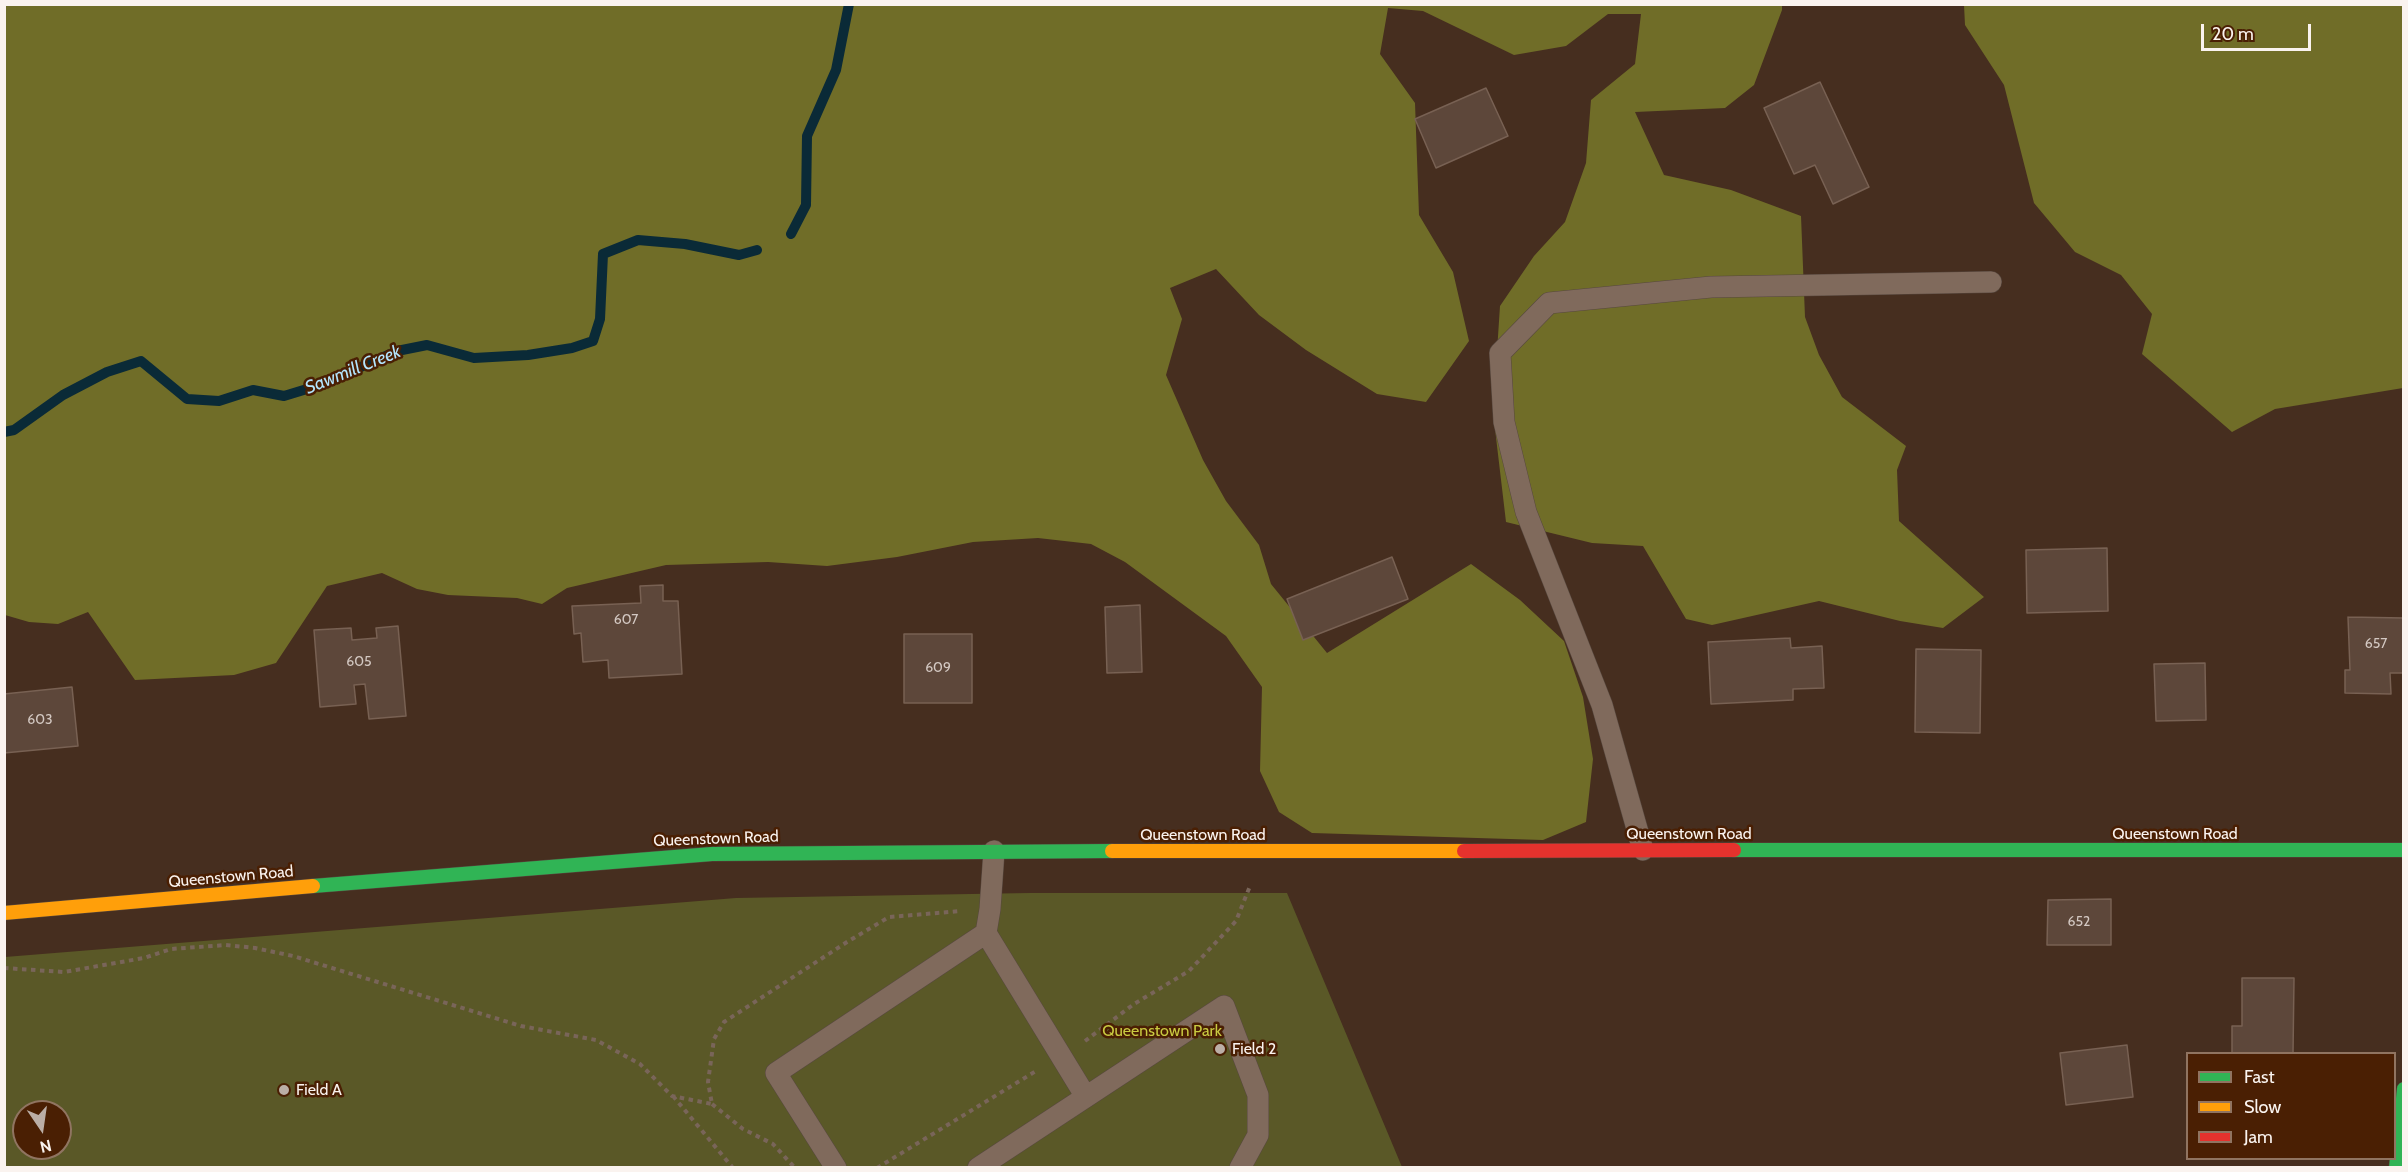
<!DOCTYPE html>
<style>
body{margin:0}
#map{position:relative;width:2408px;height:1172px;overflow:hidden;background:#462e1f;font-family:Cabin,sans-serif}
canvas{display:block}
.frame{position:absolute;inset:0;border:6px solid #faf3ef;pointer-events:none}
.legend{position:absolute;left:2186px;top:1052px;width:210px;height:108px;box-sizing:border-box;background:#4a1f03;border:2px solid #907461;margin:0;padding:8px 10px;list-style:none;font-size:18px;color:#faf3ef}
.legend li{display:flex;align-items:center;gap:12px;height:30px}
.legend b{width:30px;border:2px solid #907461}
.north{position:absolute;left:12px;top:1100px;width:60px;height:60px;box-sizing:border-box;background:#4a1f03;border:2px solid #907461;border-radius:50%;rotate:167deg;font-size:16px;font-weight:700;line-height:24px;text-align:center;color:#faf3ef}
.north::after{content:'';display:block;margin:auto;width:21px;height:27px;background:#bbaea6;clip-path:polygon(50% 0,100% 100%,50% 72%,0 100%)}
.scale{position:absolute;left:2201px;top:24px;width:110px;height:27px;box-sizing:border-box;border:3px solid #faf3ef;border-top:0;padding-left:8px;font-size:18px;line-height:21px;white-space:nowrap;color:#faf3ef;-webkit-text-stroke:4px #4a1f03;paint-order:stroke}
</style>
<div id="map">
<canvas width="2408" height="1172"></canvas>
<div class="frame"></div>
<ul class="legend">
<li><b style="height:8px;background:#30b455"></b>Fast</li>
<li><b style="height:8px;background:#ff9f0a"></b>Slow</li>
<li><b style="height:8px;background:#e5322d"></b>Jam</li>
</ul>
<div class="north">N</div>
<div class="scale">20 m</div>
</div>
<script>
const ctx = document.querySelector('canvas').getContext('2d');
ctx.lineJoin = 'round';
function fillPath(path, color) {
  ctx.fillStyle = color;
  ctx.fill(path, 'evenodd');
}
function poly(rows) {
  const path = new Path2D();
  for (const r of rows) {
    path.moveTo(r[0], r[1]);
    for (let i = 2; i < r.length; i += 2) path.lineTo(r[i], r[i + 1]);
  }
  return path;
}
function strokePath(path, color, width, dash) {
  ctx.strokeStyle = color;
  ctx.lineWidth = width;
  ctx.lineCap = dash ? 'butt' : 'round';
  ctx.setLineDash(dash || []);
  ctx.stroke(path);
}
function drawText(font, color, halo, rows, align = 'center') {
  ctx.font = font + ' Cabin,sans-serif';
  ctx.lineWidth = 5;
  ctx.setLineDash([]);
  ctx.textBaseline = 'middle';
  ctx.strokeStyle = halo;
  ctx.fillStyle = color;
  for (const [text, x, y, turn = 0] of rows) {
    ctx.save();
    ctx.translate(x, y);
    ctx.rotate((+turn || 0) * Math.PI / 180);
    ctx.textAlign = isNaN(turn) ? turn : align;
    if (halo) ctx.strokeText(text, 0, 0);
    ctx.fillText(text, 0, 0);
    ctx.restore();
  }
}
fillPath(poly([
 [1030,893,1287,893,1402,1167,5,1168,5,957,736,898],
 [24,1112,60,1112,60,1148,24,1148]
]), '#5a5827');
fillPath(poly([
 [4,5,1782,5,1782,10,1754,85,1725,108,1635,112,1664,175,1731,190,1801,216,1805,317,1819,355,1842,397,1906,446,1897,470,1899,521,1984,597,1943,628,1900,621,1819,601,1712,625,1686,619,1643,546,1592,543,1506,522,1493,412,1500,306,1534,256,1565,222,1586,163,1591,100,1635,64,1641,14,1608,14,1566,46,1514,55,1423,11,1388,8,1380,54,1415,103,1419,215,1453,272,1469,341,1426,402,1377,394,1306,350,1259,315,1216,269,1170,288,1182,319,1166,375,1203,460,1226,501,1259,545,1271,584,1327,653,1471,564,1520,600,1564,641,1583,697,1593,759,1586,822,1543,840,1312,833,1279,812,1260,771,1262,687,1226,636,1125,562,1091,544,1038,538,973,542,897,557,827,566,768,562,666,565,567,588,542,604,517,598,448,595,417,589,382,573,327,586,276,663,234,675,135,680,88,612,58,624,29,622,5,615],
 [1964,5,2403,5,2403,388,2275,409,2232,432,2142,354,2152,314,2121,275,2075,252,2034,203,2004,85,1965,25]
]), '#706d28');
strokePath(poly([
 [791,234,806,205,807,136,836,70,849,4],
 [4,432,14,430,63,395,107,372,141,361,187,399,219,401,253,390,284,396,320,385,397,351,427,345,474,358,528,355,572,348,593,341,600,319,603,254,638,240,685,244,739,255,757,250]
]), '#0a2a37', 10);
const building = poly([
 [1820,82,1869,187,1833,204,1815,165,1794,174,1764,108,1820,82],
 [1486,88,1508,136,1436,168,1415,119,1486,88],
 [2107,548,2108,611,2027,613,2026,550,2107,548],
 [1392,557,1408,599,1303,640,1287,599,1392,557],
 [663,585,663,601,678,601,682,674,609,678,608,660,583,662,581,633,574,634,572,606,641,603,640,586,663,585],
 [1140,605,1142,672,1107,673,1105,607,1140,605],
 [2348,617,2404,618,2404,673,2390,673,2391,694,2345,693,2345,670,2350,670,2348,617],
 [398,626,406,716,369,719,365,684,354,685,356,704,320,707,314,630,351,628,352,640,377,638,376,628,398,626],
 [904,634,972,634,972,703,904,703,904,634],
 [1790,638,1791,648,1822,646,1824,688,1793,689,1793,700,1711,704,1708,642,1790,638],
 [1916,649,1981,650,1980,733,1915,732,1916,649],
 [2205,663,2206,720,2156,721,2154,664,2205,663],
 [72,687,78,746,4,753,4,694,72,687],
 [2111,899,2111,945,2047,945,2048,900,2111,899],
 [2242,978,2294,978,2293,1054,2232,1054,2232,1026,2242,1026,2242,978],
 [2127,1045,2133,1097,2066,1105,2060,1053,2127,1045]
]);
fillPath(building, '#5d473a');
strokePath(building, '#786153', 1.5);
const lane = poly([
 [1643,850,1602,705,1526,512,1504,422,1500,353,1549,303,1711,287,1991,282],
 [986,933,1086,1097],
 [836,1168,776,1073,986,933,990,909,994,851],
 [978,1168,1224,1006,1258,1095,1258,1135,1240,1168]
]);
const fast = poly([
 [1734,850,2404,850],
 [313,886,712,854,1112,851],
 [2396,1168,2404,1089]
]);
const slow = poly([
 [1112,851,1464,851],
 [4,913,313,886]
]);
const jam = poly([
 [1464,851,1734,850]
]);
strokePath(lane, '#57483f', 22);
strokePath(fast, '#57483f', 15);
strokePath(slow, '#57483f', 15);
strokePath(jam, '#57483f', 15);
strokePath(poly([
 [4,968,64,972,144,958,171,949,226,945,255,948,293,956,521,1026,596,1040,640,1064,672,1096,712,1104,708,1082,714,1039,724,1022,847,942,889,917,961,911],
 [1085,1041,1134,1004,1189,971,1236,921,1250,886],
 [673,1096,733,1168],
 [712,1104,743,1129,773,1144,795,1168],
 [877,1168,1036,1071]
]), '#796559', 4, [4.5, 4.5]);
strokePath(lane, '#806a5c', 21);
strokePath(fast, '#30b455', 14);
strokePath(slow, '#ff9f0a', 14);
strokePath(jam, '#e5322d', 14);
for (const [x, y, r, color] of [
 [1220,1049,6,"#bbaea6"],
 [284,1090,6,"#bbaea6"]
]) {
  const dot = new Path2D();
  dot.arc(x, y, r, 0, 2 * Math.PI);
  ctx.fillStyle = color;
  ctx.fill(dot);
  strokePath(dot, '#4a1f03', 2);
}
drawText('14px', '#d3c8c2', null, [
 ["607",626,620],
 ["657",2376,644],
 ["605",359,662],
 ["609",938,668],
 ["603",40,720],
 ["652",2079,922]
]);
drawText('16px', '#faf3ef', '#4a1f03', [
 ["Queenstown Road",1689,834],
 ["Queenstown Road",2175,834],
 ["Queenstown Road",1203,835],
 ["Queenstown Road",716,839,-2],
 ["Queenstown Road",231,877,-5]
]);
drawText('16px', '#c9ca41', '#4a1f03', [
 ["Queenstown Park",1162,1031]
]);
drawText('16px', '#faf3ef', '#4a1f03', [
 ["Field 2",1232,1049],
 ["Field A",296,1090]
], 'left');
drawText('italic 18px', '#b4e6ff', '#4a1f03', [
 ["Sawmill Creek",353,370,-22]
]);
</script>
